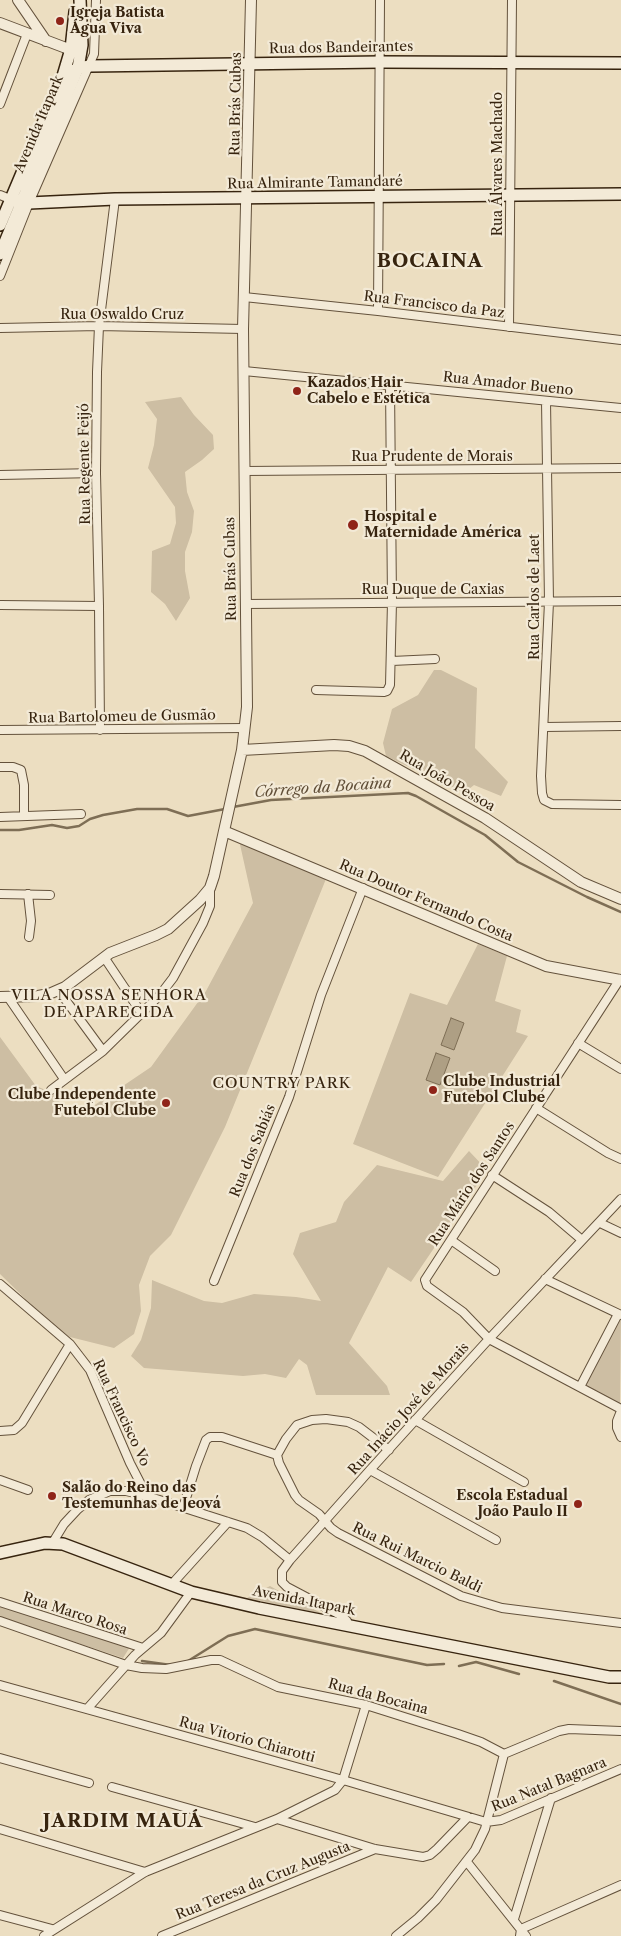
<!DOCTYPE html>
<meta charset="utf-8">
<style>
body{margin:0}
canvas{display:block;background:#ecdec1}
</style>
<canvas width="621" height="1936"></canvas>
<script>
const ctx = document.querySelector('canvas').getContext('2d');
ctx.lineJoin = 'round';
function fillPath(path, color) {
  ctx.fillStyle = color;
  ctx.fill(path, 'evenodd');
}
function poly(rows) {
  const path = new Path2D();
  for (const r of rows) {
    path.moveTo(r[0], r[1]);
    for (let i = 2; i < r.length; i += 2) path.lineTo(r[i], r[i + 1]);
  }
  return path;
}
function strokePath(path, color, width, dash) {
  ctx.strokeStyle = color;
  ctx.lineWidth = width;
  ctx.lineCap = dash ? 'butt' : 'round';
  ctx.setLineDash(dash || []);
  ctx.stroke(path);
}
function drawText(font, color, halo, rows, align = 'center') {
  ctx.font = font + ' "Libre Caslon Text",serif';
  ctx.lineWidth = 4.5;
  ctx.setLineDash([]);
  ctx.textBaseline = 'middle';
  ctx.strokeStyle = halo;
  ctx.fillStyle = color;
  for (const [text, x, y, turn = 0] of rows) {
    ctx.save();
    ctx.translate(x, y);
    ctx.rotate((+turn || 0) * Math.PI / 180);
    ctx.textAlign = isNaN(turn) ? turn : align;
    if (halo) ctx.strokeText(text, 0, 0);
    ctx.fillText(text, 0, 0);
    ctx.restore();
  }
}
fillPath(poly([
 [181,397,194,415,213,435,214,449,202,460,185,472,187,492,194,511,192,532,185,552,185,571,190,598,176,621,165,604,151,592,152,551,170,544,176,523,175,507,148,468,154,445,157,419,145,402],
 [434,670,441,670,477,688,475,748,508,782,501,796,474,785,464,793,386,756,383,743,392,709,418,695],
 [239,840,326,879,225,1127,171,1235,150,1256,139,1285,141,1311,134,1334,114,1348,70,1337,51,1324,0,1274,0,1037,36,1086,53,1093,68,1113,80,1115,151,1067,206,991,253,903],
 [478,944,507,956,495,1001,521,1010,516,1032,528,1036,438,1177,353,1144,410,993,447,1005],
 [469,1151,487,1170,411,1282,388,1267,349,1343,387,1386,390,1395,316,1395,307,1365,299,1359,286,1378,265,1374,243,1376,144,1368,131,1356,141,1340,151,1308,152,1280,204,1301,222,1303,254,1294,296,1297,321,1301,293,1254,300,1233,336,1222,344,1202,377,1165,443,1181],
 [618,1316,621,1317,620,1406,583,1386],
 [270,1586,286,1595,323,1614,247,1598],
 [0,1606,130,1647,123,1658,0,1617]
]), '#cdbea3');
const water = poly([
 [451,1018,464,1023,454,1050,441,1045,451,1018],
 [436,1053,450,1058,440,1085,426,1080,436,1053]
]);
fillPath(water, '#ae9f84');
strokePath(water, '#7e6e55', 1);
strokePath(poly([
 [233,807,271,800,408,793,416,796,485,835,518,862,587,897,621,912],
 [0,830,19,830,52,825,67,828,79,826,90,819,103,815,137,809,167,809,188,816,225,809],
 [142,1661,171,1665],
 [188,1661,228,1636,255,1629,427,1665,444,1664],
 [459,1666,476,1662,519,1674],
 [554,1681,621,1704]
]), '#7e6e55', 2.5);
const minor = poly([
 [0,104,27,34],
 [0,195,10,199],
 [0,276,29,203,94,54,96,0],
 [244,297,378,311,621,340],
 [378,311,380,0],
 [509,327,512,0],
 [0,328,99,326,243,329],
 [244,371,621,408],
 [546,401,549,602,541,776,542,793,544,800,552,804,621,805],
 [244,471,621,468],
 [0,475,96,473],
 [245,604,621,601],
 [0,605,99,606],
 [392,661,435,659],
 [316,690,384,692,387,691,390,685,392,602,390,385],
 [545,727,621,726],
 [0,730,245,728],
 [100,730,99,606,96,473,97,372,99,326,115,199],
 [0,767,13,767,21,770,24,785,24,816],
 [0,817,81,814],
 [0,894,50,895],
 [28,894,31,921,29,937],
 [104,957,142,1014],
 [620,979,425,1280,427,1286,463,1312,489,1339,621,1409],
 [59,991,103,1051],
 [8,997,64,1079],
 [578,1043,621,1069],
 [51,1090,103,1051,160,995,173,978,203,923,210,906,210,888],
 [536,1108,608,1153,621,1159],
 [492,1175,549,1212,582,1240],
 [600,1223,621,1233],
 [451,1240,495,1271],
 [545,1279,621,1315],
 [214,1281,289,1097,321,995,363,888],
 [0,1284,70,1344,90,1370,130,1463,147,1496],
 [580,1387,618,1314],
 [621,1411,617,1421,617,1428,621,1437],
 [415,1420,524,1482],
 [0,1431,14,1430,22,1423,70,1344],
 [277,1455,279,1463,295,1495,299,1500,319,1514,331,1528,338,1533,461,1596,502,1608,621,1623],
 [370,1470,496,1540],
 [0,1480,28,1490],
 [183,1508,196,1466,206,1440,210,1437,222,1437,277,1455,286,1439,297,1425,312,1420,326,1419,348,1422,359,1427,389,1450],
 [53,1542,64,1524,77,1510,89,1500,110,1491,126,1491,147,1496,247,1528,262,1537,290,1560],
 [172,1584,228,1522],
 [0,1602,143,1648],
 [0,1621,126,1665,142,1668,166,1669,211,1660,220,1660,278,1687,366,1705,458,1734,481,1742,504,1754],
 [347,1625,347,1621,342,1616,287,1587,282,1582,282,1571,290,1560,370,1470,489,1339,621,1199],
 [0,1685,343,1780,486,1822,501,1820,621,1769],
 [87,1709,135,1655,161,1633,191,1592],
 [504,1754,559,1731,569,1729,621,1731],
 [0,1758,89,1783],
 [112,1787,255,1827],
 [277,1819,375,1849,423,1857,430,1855,437,1849,468,1817],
 [0,1829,145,1872],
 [467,1862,526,1936],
 [0,1915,52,1929],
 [514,1919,551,1798],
 [44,1936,145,1872,277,1819,335,1790,343,1780,366,1705],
 [162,1936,375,1849],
 [396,1936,418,1918,436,1900,475,1850,485,1829,504,1754],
 [520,1936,521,1929,621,1885]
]);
const tertiary = poly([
 [18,0,46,41],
 [0,23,66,48,71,49,79,47],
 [242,750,334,745,349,746,365,751,485,818,581,882,621,899],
 [224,831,546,966,621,980],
 [0,997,38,996,49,994,65,987,110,953,156,935,168,929,200,900,210,888,214,876,242,750,247,707,243,329,251,0]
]);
const secondary = poly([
 [63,76,78,68,90,66,380,62,621,63],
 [10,199,29,203,115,199,621,194],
 [0,225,63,76,71,49,75,12],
 [0,254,78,68,82,45,80,0],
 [0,1553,45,1543,63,1544,191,1592,259,1608,609,1677,621,1677]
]);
strokePath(minor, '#64523c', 10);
strokePath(tertiary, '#64523c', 12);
strokePath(secondary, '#37240f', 14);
strokePath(minor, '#f3ead7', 8);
strokePath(tertiary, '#f3ead7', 10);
strokePath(secondary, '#f3ead7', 11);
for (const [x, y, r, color] of [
 [60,21,5,"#8f2418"],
 [297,391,5,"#8f2418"],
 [353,525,6,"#8f2418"],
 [433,1090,5,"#8f2418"],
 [166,1103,5,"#8f2418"],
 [52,1496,5,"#8f2418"],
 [578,1504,5,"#8f2418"]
]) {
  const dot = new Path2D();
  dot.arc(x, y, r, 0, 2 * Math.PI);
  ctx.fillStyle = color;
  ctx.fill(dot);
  strokePath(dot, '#f3ead7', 2);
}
drawText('bold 14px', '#37240f', '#f3ead7', [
 ["Igreja Batista",70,13],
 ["Água Viva",70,29],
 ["Kazados Hair",307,383],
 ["Cabelo e Estética",307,399],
 ["Hospital e",364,517],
 ["Maternidade América",364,533],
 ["Clube Industrial",443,1082],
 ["Futebol Clube",443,1098],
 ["Clube Independente",156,1095,"right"],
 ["Futebol Clube",156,1111,"right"],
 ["Salão do Reino das",62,1488],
 ["Testemunhas de Jeová",62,1504],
 ["Escola Estadual",568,1496,"right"],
 ["João Paulo II",568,1512,"right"]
], 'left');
drawText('14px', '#37240f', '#f3ead7', [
 ["Rua dos Bandeirantes",341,48,-1],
 ["Rua Brás Cubas",236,104,-89],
 ["Avenida Itapark",39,124,-67],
 ["Rua Álvares Machado",498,164,-90],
 ["Rua Almirante Tamandaré",315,183,-1],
 ["Rua Francisco da Paz",434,305,7],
 ["Rua Oswaldo Cruz",122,315],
 ["Rua Amador Bueno",508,384,6],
 ["Rua Prudente de Morais",432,457],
 ["Rua Regente Feijó",85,464,-91],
 ["Rua Brás Cubas",231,569,-91],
 ["Rua Duque de Caxias",433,590],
 ["Rua Carlos de Laet",535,597,-90],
 ["Rua Bartolomeu de Gusmão",122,717,-1],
 ["Rua João Pessoa",447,781,30],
 ["Rua Doutor Fernando Costa",426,901,23],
 ["Rua dos Sabiás",253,1151,-68],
 ["Rua Mário dos Santos",472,1184,-57],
 ["Rua Inácio José de Morais",409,1409,-48],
 ["Rua Francisco Vo",121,1413,65],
 ["Rua Rui Marcio Baldi",417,1558,26],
 ["Avenida Itapark",304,1601,11],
 ["Rua Marco Rosa",75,1614,18],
 ["Rua da Bocaina",378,1697,15],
 ["Rua Vitorio Chiarotti",247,1740,15],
 ["Rua Natal Bagnara",549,1785,-22],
 ["Rua Teresa da Cruz Augusta",263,1881,-22]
]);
drawText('italic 15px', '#614f38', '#f3ead7', [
 ["Córrego da Bocaina",323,788,-4]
]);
ctx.letterSpacing = '1px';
drawText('15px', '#37240f', '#f3ead7', [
 ["VILA NOSSA SENHORA",109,996],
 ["DE APARECIDA",109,1013],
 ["COUNTRY PARK",282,1084]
]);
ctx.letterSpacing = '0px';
ctx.letterSpacing = '1px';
drawText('bold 19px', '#37240f', '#f3ead7', [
 ["BOCAINA",430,262],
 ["JARDIM MAUÁ",123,1822]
]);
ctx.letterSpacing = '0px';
</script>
